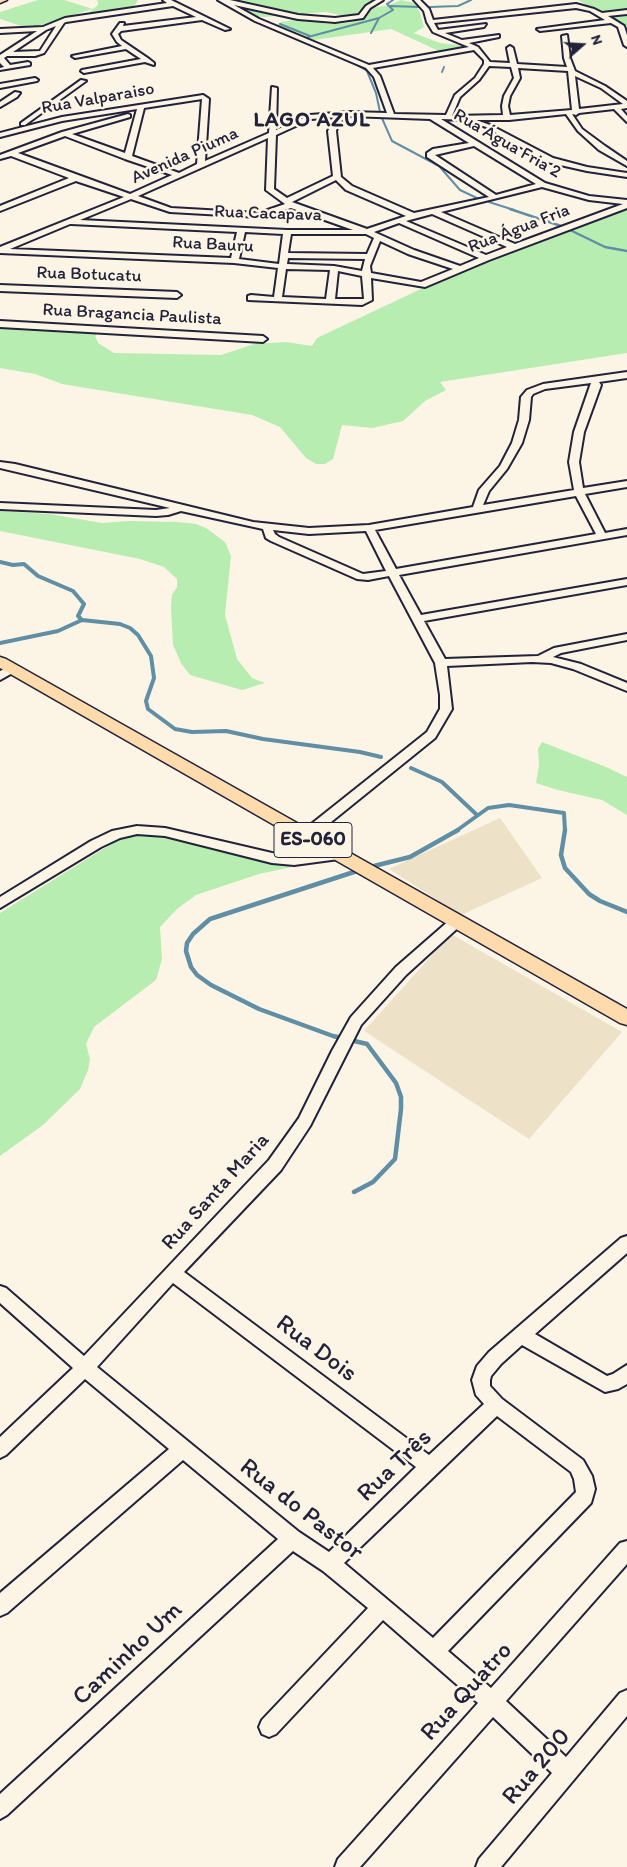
<!DOCTYPE html>
<meta charset="utf-8">
<style>
body{margin:0}
#map{position:relative;width:627px;height:1867px;overflow:hidden;background:#fcf5e5;font-family:Itim,sans-serif}
canvas{display:block}
.north{position:absolute;left:557px;top:20px;width:50px;height:50px;-webkit-text-stroke:4px #fcf5e5;paint-order:stroke;rotate:71deg;font-size:14px;font-weight:700;line-height:20px;text-align:center;color:#22223b}
.north::after{content:'';display:block;margin:auto;width:18px;height:22px;background:#22223b;clip-path:polygon(50% 0,100% 100%,50% 72%,0 100%)}
</style>
<div id="map">
<canvas width="627" height="1867"></canvas>
<div class="north">N</div>
</div>
<script>
const ctx = document.querySelector('canvas').getContext('2d');
ctx.lineJoin = 'round';
function fillPath(path, color) {
  ctx.fillStyle = color;
  ctx.fill(path, 'evenodd');
}
function poly(rows) {
  const path = new Path2D();
  for (const r of rows) {
    path.moveTo(r[0], r[1]);
    for (let i = 2; i < r.length; i += 2) path.lineTo(r[i], r[i + 1]);
  }
  return path;
}
function strokePath(path, color, width, dash) {
  ctx.strokeStyle = color;
  ctx.lineWidth = width;
  ctx.lineCap = dash ? 'butt' : 'round';
  ctx.setLineDash(dash || []);
  ctx.stroke(path);
}
function drawText(font, color, halo, rows, align = 'center') {
  ctx.font = font + ' Itim,sans-serif';
  ctx.lineWidth = 5;
  ctx.setLineDash([]);
  ctx.textBaseline = 'middle';
  ctx.strokeStyle = halo;
  ctx.fillStyle = color;
  for (const [text, x, y, turn = 0] of rows) {
    ctx.save();
    ctx.translate(x, y);
    ctx.rotate((+turn || 0) * Math.PI / 180);
    ctx.textAlign = isNaN(turn) ? turn : align;
    if (halo) ctx.strokeText(text, 0, 0);
    ctx.fillText(text, 0, 0);
    ctx.restore();
  }
}
fillPath(poly([
 [500,818,542,878,461,915,389,869],
 [451,934,622,1032,529,1139,364,1031]
]), '#ede1c7');
fillPath(poly([
 [38,0,64,0,93,9,98,5,98,1,96,0,138,0,135,5,122,11,86,18,92,9,30,29,0,19,0,12],
 [223,0,383,0,350,17,325,12,264,17,255,16],
 [401,0,415,3,420,13,424,27,414,33,440,43,459,45,465,49,441,52,391,29,314,40,277,25,280,22,300,19,328,24,347,23,365,17,372,8,389,5],
 [578,0,627,0,627,26,622,26],
 [627,207,627,353,440,382,446,390,425,401,403,421,372,428,342,425,333,459,325,464,316,464,306,458,280,427,252,415,62,384,35,374,0,368,0,323,101,331,95,336,98,343,114,353,221,355,254,344,286,342,312,346,317,338,425,287,525,244],
 [0,511,49,514,102,523,129,521,178,522,196,524,206,528,225,542,231,556,225,615,237,659,252,678,265,683,242,690,190,675,181,663,173,645,171,607,172,595,177,587,177,579,164,567,140,559,0,531],
 [542,742,606,767,627,777,627,815,602,800,558,790,536,783,539,765,538,749],
 [137,828,292,867,259,874,196,895,177,909,160,927,162,959,156,980,94,1027,86,1044,90,1059,88,1070,80,1089,43,1125,0,1156,0,913]
]), '#b7edb0');
strokePath(poly([
 [390,6,420,7],
 [430,7,458,6,471,0],
 [280,24,310,36],
 [371,33,379,18],
 [308,37,379,18,393,10,387,4,393,0],
 [352,62,367,71,376,93,380,112],
 [442,72,444,67],
 [381,116,392,141,439,166,460,190,479,199],
 [489,202,514,210]
]), '#608ea5', 2);
strokePath(poly([
 [510,209,561,226],
 [570,230,605,247,627,251]
]), '#608ea5', 2.5);
strokePath(poly([
 [0,562,13,565,24,564,38,576,73,591,84,604,78,616,82,620],
 [0,643,58,631,82,620,120,624,130,628,138,635,151,656,154,678,146,701,148,709,175,729,192,732,226,731,263,739,360,752,381,757],
 [411,768,442,782,477,815],
 [456,831,488,808,509,805,564,813,565,831]
]), '#608ea5', 4);
strokePath(poly([
 [565,830,561,855,565,868,589,894,600,901,627,912],
 [370,867,410,857,458,830],
 [354,1192,373,1182,395,1159,401,1109,401,1097,396,1083,367,1044,333,1036,259,1009,211,985,197,975,191,967,186,951,187,943,193,934,210,919,360,870]
]), '#608ea5', 4.5);
const minor = poly([
 [163,0,171,0,230,29,225,30,202,20,121,31,118,34,121,40,149,59,154,63,154,65,145,62,84,73,81,71,82,70,141,59,126,49,75,58,72,56,122,46,117,42,112,34,120,23,124,23,123,26,196,17,173,6,66,22,64,23,44,53,35,56,7,56,4,58,10,65,28,62,30,63,30,65,0,70,0,68,4,67,0,63,0,55,37,31,0,33,0,29,43,27,65,18,167,3,163,0],
 [56,26,40,51,13,52,46,30,56,26],
 [218,0,230,0,298,15,335,18,359,15,366,6,376,0,383,0,370,8,363,18,335,22,298,19,234,5,259,19,369,65,469,47,433,32,427,22,424,11,414,0,420,0,429,9,433,20,576,4,594,9,602,13,627,10,627,14,608,16,624,26,627,35,627,47,624,45,618,27,611,23,540,31,537,29,605,20,590,11,576,8,434,23,438,30,486,24,484,27,445,33,462,40,499,35,499,37,469,43,478,47,490,62,510,63,507,48,510,46,513,48,517,64,567,67,564,58,562,36,567,35,570,58,575,71,605,86,627,101,627,108,621,109,627,116,627,122,614,109,579,113,576,115,572,114,582,129,605,146,627,161,627,166,599,150,578,131,566,114,509,120,476,120,490,125,553,158,587,167,627,173,627,177,587,171,547,162,486,127,471,122,470,120,441,119,545,183,589,196,627,200,627,208,489,260,425,287,371,278,372,300,362,305,248,300,248,296,251,295,274,297,278,268,234,263,0,253,0,247,124,197,76,181,0,211,0,206,69,178,11,156,0,159,0,155,62,132,128,114,130,115,130,117,72,134,125,153,137,109,62,121,0,137,0,133,62,117,203,95,209,99,205,161,269,133,272,87,277,88,276,130,310,115,349,112,387,113,374,77,366,68,255,21,218,0],
 [474,50,484,60,484,64,475,78,455,95,446,115,394,114,380,76,373,68,474,50],
 [489,66,511,67,514,78,504,96,502,106,503,115,452,116,460,97,479,80,489,66],
 [518,68,568,71,572,110,510,115,508,106,510,96,520,78,518,68],
 [575,76,601,88,623,104,579,109,575,76],
 [202,99,197,164,179,173,132,156,144,108,202,99],
 [350,116,430,119,469,143,433,149,427,153,427,157,489,197,414,213,352,186,341,177,336,131,339,122,350,116],
 [338,117,334,120,328,131,333,176,287,198,274,189,276,135,311,119,338,117],
 [65,136,125,159,172,175,130,194,18,153,65,136],
 [268,138,266,190,285,204,259,213,171,208,138,196,268,138],
 [474,146,536,184,496,195,435,155,474,146],
 [336,180,346,190,406,216,367,229,292,202,336,180],
 [542,187,589,200,623,204,515,244,441,212,542,187],
 [131,199,170,212,259,217,291,208,353,230,287,230,80,220,131,199],
 [432,214,507,247,486,255,406,221,432,214],
 [399,223,479,258,460,266,414,250,374,232,399,223],
 [70,224,71,224,237,232,231,258,10,249,70,224],
 [245,232,283,234,279,264,239,259,245,232],
 [291,234,366,234,374,238,367,254,288,253,291,234],
 [380,241,408,254,453,269,421,282,371,273,370,266,380,241],
 [288,258,365,259,362,271,334,266,287,264,288,258],
 [286,269,330,270,326,299,282,297,286,269],
 [338,271,362,276,364,299,335,299,338,271],
 [35,78,38,80,37,81,0,88,0,84,35,78],
 [81,80,86,81,25,125,21,125,21,123,81,80],
 [15,92,20,93,17,97,0,107,0,102,15,92],
 [0,285,177,292,181,295,177,298,0,291,0,285],
 [0,321,263,336,267,339,263,342,0,327,0,321],
 [627,372,627,378,599,382,601,385,584,432,579,462,583,488,627,481,627,487,585,494,605,533,627,529,627,535,399,575,421,615,627,579,627,585,424,621,445,659,538,656,554,648,627,634,627,640,561,653,553,657,581,664,627,683,627,691,573,669,551,663,532,662,447,666,452,709,435,738,310,839,305,840,300,839,299,836,300,833,427,732,440,709,440,695,435,663,389,576,368,580,357,579,271,541,266,538,263,529,181,511,168,515,156,516,0,509,0,503,156,510,170,508,0,468,0,462,15,464,253,522,309,528,369,525,473,507,479,490,500,466,512,443,519,420,521,397,527,390,543,384,627,372],
 [591,383,574,432,569,462,574,490,483,505,489,491,507,469,522,443,529,420,531,397,533,394,545,389,591,383],
 [576,496,596,534,396,569,375,530,576,496],
 [273,530,309,534,366,531,386,571,363,574,279,537,275,534,273,530],
 [12,666,16,667,18,669,16,671,0,680,0,671,12,666],
 [137,826,165,828,272,853,294,855,339,851,344,852,346,855,344,858,339,859,294,865,272,863,165,836,137,834,120,838,101,847,0,908,0,897,91,841,112,831,137,826],
 [456,917,461,919,463,922,461,925,406,975,361,1025,310,1126,281,1170,184,1272,429,1455,484,1404,476,1395,472,1380,477,1366,489,1352,621,1238,627,1236,627,1253,535,1334,607,1376,613,1374,627,1365,627,1384,618,1389,605,1392,522,1345,501,1364,491,1376,490,1380,490,1386,502,1399,583,1460,592,1476,595,1489,591,1503,448,1651,491,1688,620,1543,627,1541,627,1564,506,1701,566,1757,620,1693,627,1690,627,1716,501,1867,476,1867,479,1859,552,1773,493,1717,360,1867,335,1867,338,1859,478,1703,383,1620,276,1734,269,1737,262,1734,259,1727,262,1720,368,1608,323,1571,293,1551,7,1815,0,1819,0,1794,278,1539,183,1460,7,1613,0,1616,0,1593,169,1449,85,1379,6,1455,0,1458,0,1437,73,1368,0,1303,0,1286,6,1288,84,1356,269,1160,299,1118,332,1051,351,1017,396,967,451,919,456,917],
 [173,1283,416,1467,329,1552,299,1532,97,1367,173,1283],
 [497,1416,571,1472,574,1479,576,1492,433,1638,344,1563,497,1416]
]);
const major = poly([
 [0,0,7,0,0,3,0,0],
 [0,657,6,659,627,1009,627,1025,620,1023,0,668,0,657]
]);
strokePath(minor, '#22223b', 4);
strokePath(major, '#22223b', 3);
fillPath(minor, '#fcf5e5');
fillPath(major, '#fedbac');
drawText('18px', '#22223b', '#fcf5e5', [
 ["Rua Valparaiso",98,99,-10],
 ["Rua Água Fria 2",507,144,30],
 ["Avenida Piuma",185,156,-24],
 ["Rua Cacapava",268,214,2],
 ["Rua Água Fria",519,229,-21],
 ["Rua Bauru",213,245,3],
 ["Rua Botucatu",89,275,2],
 ["Rua Bragancia Paulista",132,315,3]
]);
for (const [x, y, w] of [
 [313,840,78]
]) {
  const box = new Path2D();
  box.roundRect(x - w / 2, y - 17.5, w, 35, 4);
  ctx.fillStyle = '#fcf5e5';
  ctx.fill(box);
  strokePath(box, '#22223b', 1);
}
drawText('bold 20px', '#22223b', null, [
 ["ES-060",313,840]
]);
ctx.letterSpacing = '1px';
drawText('bold 21px', '#22223b', '#fcf5e5', [
 ["LAGO AZUL",312,121]
]);
ctx.letterSpacing = '0px';
drawText('21px', '#22223b', '#fcf5e5', [
 ["Rua Santa Maria",216,1192,-48]
]);
drawText('25px', '#22223b', '#fcf5e5', [
 ["Rua Dois",316,1349,37],
 ["Rua Três",395,1466,-44],
 ["Rua do Pastor",301,1510,38],
 ["Caminho Um",128,1654,-43],
 ["Rua Quatro",467,1692,-48],
 ["Rua 200",537,1767,-50]
]);
</script>
